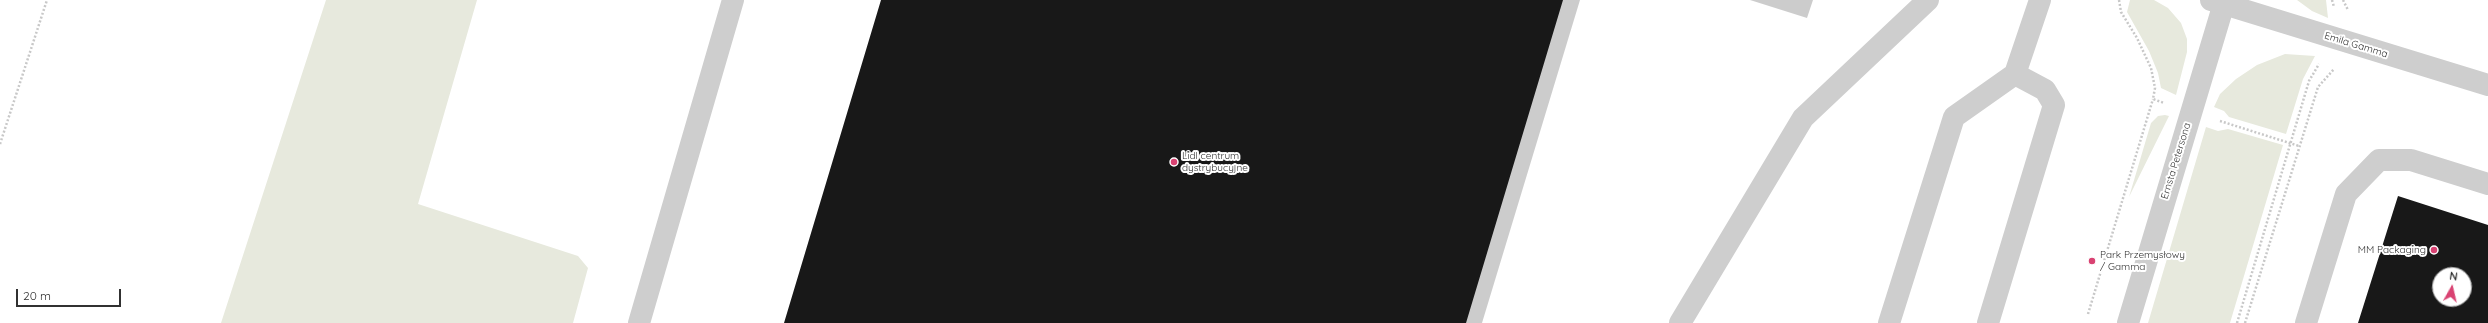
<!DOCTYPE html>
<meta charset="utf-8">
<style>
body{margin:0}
#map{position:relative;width:2488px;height:323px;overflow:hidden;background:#fff;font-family:Quicksand,sans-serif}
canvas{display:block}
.north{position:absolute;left:2432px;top:267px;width:40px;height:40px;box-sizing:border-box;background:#fff;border:1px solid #adadad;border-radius:50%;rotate:8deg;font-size:11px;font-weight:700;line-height:16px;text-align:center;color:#313131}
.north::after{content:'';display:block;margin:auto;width:14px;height:18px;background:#d94272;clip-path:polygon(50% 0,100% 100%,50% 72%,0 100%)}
.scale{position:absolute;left:16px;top:289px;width:105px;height:18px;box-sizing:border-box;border:2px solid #313131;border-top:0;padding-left:5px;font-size:12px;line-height:14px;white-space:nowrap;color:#313131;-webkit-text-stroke:3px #fff;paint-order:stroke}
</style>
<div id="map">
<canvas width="2488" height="323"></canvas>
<div class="north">N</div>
<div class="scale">20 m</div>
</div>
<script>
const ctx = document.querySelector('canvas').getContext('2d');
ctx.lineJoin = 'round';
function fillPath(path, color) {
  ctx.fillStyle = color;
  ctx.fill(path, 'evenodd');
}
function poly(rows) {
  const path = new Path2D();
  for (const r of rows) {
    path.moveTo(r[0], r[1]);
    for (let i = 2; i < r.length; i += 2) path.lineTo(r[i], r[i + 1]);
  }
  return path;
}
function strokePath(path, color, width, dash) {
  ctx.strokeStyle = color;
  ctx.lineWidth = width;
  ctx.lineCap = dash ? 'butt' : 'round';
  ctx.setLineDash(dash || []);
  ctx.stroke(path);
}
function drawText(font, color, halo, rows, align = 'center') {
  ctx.font = font + ' Quicksand,sans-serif';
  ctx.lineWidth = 4;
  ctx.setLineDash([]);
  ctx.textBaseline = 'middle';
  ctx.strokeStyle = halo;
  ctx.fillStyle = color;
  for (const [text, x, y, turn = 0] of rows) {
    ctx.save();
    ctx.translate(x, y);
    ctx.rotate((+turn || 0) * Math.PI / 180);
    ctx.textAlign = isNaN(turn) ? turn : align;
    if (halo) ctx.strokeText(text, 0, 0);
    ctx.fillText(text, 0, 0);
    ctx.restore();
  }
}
fillPath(poly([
 [326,0,477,0,418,204,578,256,588,268,573,323,221,323],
 [2130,0,2154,0,2168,8,2181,23,2187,39,2187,52,2176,95,2161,88,2158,73,2149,51,2127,12],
 [2297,0,2326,0,2328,18,2312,11],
 [2285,54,2315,56,2303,79,2286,134,2229,117,2224,111,2214,107,2220,94,2236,79,2257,65],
 [2165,115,2169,116,2129,197,2151,123,2158,116],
 [2206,127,2218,131,2228,129,2283,145,2230,323,2148,323]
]), '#e7e9dd');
fillPath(poly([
 [883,0,1580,0,1482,323,785,323],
 [1750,0,1813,0,1807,18]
]), '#0003');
fillPath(poly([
 [881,0,1563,0,1466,323,784,323],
 [2398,196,2488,225,2488,323,2358,323],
 [2440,275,2464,275,2464,299,2440,299]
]), '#181818');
strokePath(poly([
 [2119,0,2121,12,2137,38,2151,68,2155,88,2153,99,2164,103],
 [2332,0,2334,7],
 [2343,0,2348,10],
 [2220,121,2299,146],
 [0,144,47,0],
 [2088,314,2153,99],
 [2237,323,2309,81,2319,64],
 [2245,323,2318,87,2334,69]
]), '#c8c8c8', 2.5, [2, 2]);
strokePath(poly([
 [2211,0,2488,85],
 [639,323,733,0],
 [1680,323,1803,118,1928,0],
 [1889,323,1954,117,2015,74,2040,0],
 [1988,323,2054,105,2045,90,2015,74],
 [2128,323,2225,0],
 [2306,323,2346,194,2379,160,2411,160,2488,184]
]), '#cecece', 22);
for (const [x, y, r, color] of [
 [1174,162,4,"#d94272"],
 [2434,250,4,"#d94272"],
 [2092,261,4,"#d94272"]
]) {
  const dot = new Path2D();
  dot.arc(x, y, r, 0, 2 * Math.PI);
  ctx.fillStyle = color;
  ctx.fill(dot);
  strokePath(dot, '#fff', 1.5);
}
drawText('10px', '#313131', '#fff', [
 ["Emila Gamma",2356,45,17],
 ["Ernsta Petersona",2176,161,-73]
]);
drawText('10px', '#313131', '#fff', [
 ["Lidl centrum",1182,156],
 ["dystrybucyjne",1182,168],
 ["MM Packaging",2426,250,"right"],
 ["Park Przemysłowy",2100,255],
 ["/ Gamma",2100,267]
], 'left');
</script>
